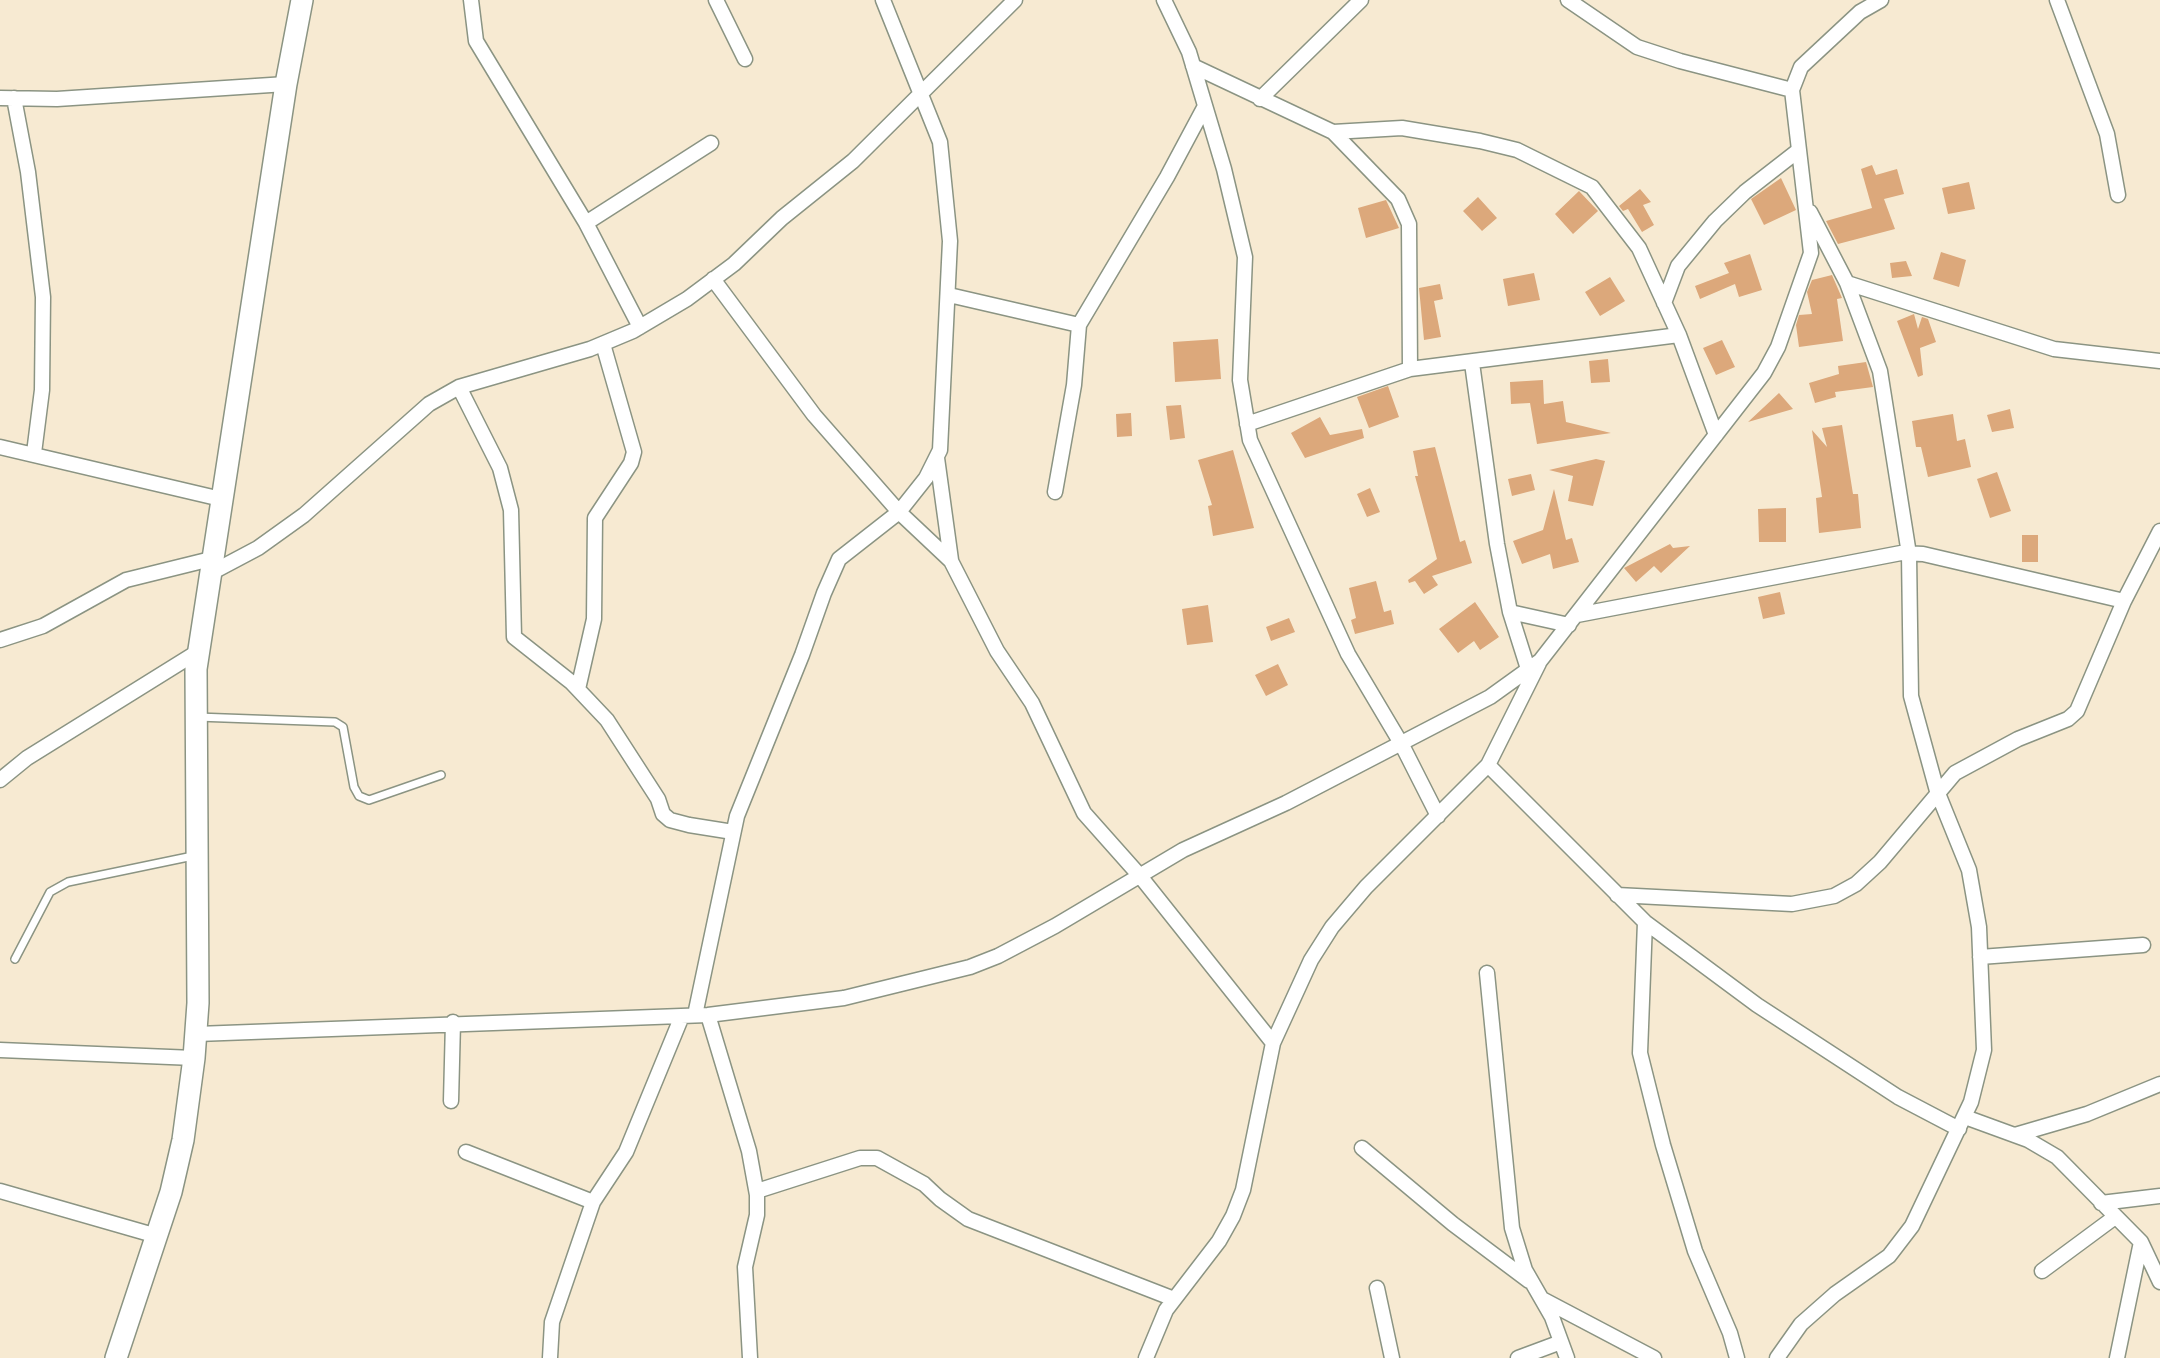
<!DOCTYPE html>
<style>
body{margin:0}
canvas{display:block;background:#f7ead2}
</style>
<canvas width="2160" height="1358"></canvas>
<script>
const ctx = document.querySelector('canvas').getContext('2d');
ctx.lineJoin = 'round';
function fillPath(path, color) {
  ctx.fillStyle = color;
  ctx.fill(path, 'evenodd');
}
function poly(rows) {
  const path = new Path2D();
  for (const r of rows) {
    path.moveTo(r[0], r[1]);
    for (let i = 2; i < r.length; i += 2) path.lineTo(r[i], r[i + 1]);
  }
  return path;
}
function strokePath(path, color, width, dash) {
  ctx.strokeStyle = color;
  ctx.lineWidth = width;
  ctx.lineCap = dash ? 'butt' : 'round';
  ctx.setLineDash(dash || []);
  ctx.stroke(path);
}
fillPath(poly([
 [1872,165,1876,175,1897,169,1904,194,1884,199,1895,229,1838,244,1826,221,1872,208,1861,169],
 [1781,178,1796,210,1764,225,1751,199],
 [1969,182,1975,209,1948,214,1942,188],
 [1640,189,1651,202,1643,205,1654,225,1642,232,1628,209,1623,211,1619,206],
 [1579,191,1598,211,1573,234,1555,214],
 [1478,197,1497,218,1482,231,1463,211],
 [1386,200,1399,228,1366,238,1358,208],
 [1941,252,1966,260,1959,287,1933,279],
 [1750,254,1762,290,1739,297,1735,284,1700,299,1695,286,1729,273,1724,263],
 [1906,261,1912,276,1892,278,1890,263],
 [1534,273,1540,300,1508,306,1503,279],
 [1832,275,1842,298,1837,299,1843,341,1799,347,1796,325,1799,315,1812,314,1807,292,1812,280],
 [1610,277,1625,301,1600,316,1585,292],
 [1440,284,1443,299,1434,301,1441,337,1424,340,1419,288],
 [1914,314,1918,329,1922,317,1928,319,1936,342,1920,348,1923,375,1918,377,1897,321],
 [1218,339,1221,379,1175,382,1173,342],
 [1722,340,1735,367,1716,375,1703,348],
 [1608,359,1610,382,1591,383,1589,361],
 [1866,362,1873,387,1835,392,1836,397,1815,403,1809,383,1839,374,1838,366],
 [1543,380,1544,404,1563,401,1566,422,1611,433,1537,444,1530,403,1511,404,1510,382],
 [1388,386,1399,417,1369,428,1357,397],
 [1779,393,1793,409,1748,422],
 [1181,405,1185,438,1170,440,1166,406],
 [2010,409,2014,428,1992,432,1987,415],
 [1131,413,1132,436,1117,437,1116,414],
 [1953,414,1957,441,1965,439,1971,467,1928,477,1921,447,1916,447,1912,421],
 [1320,417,1330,435,1362,429,1364,438,1305,458,1291,433],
 [1842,425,1853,494,1858,494,1861,528,1819,533,1816,498,1822,497,1812,430,1827,447,1822,428],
 [1435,447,1460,542,1465,540,1472,563,1432,576,1438,585,1424,594,1415,581,1409,583,1408,580,1437,559,1415,476,1418,476,1413,451],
 [1233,450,1254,528,1213,536,1208,506,1212,505,1198,460],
 [1596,459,1605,461,1593,506,1568,501,1573,476,1549,470],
 [1997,472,2011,511,1990,518,1977,479],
 [1531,474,1535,490,1512,496,1508,479],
 [1370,488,1380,512,1367,517,1357,494],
 [1554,489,1566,540,1572,538,1579,562,1553,569,1550,554,1522,564,1513,541,1543,530],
 [1786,508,1786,542,1759,542,1758,509],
 [2022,535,2038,535,2038,562,2022,562],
 [1670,544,1673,548,1690,546,1661,573,1654,566,1636,582,1624,568],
 [1376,581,1384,612,1391,610,1394,624,1355,634,1351,620,1356,618,1349,588],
 [1780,592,1785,614,1763,619,1758,597],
 [1475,602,1499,637,1480,650,1474,641,1458,653,1439,629],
 [1208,605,1213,642,1187,645,1182,609],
 [1289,618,1295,632,1271,641,1266,627],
 [1278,664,1288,685,1266,696,1255,675]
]), '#dca87b');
const lane = poly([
 [197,717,335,722,343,727,354,787,359,796,369,800,441,775],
 [15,959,50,892,68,882,193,856]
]);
const street = poly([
 [471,0,476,41,586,223,640,327],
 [716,0,745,59],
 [1164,0,1189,52,1224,169,1245,257,1240,380,1250,440,1348,654,1402,745,1438,816],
 [1568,0,1637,47,1680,61,1792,90],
 [2057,0,2107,134,2118,195],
 [1193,66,1333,132,1398,199,1409,224,1410,369],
 [0,98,57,99,286,84],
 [14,98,28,172,43,297,42,390,34,453],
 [1260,99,1361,0],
 [1333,132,1402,128,1480,141,1517,150,1592,187,1639,248,1679,335,1716,435],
 [586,223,711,143],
 [713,279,814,415,899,512,951,561,997,651,1032,703,1084,813,1140,876,1273,1043],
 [1847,283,2054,349,2160,361],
 [949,295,1079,325],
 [1664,303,1678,266,1715,221,1745,192,1799,150],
 [1472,363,1497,544,1510,612,1528,669],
 [459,387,500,468,511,510,514,637,571,682,607,720,658,799,663,814,670,820,689,825,733,832],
 [1247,424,1410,369,1679,335],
 [0,447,221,499],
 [937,458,951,560],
 [1055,492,1074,385,1079,325,1167,177,1205,106],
 [209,574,258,548,304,515,429,404,459,387,590,349,633,331,687,299,734,264,782,218,853,161,1015,0],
 [1510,612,1569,625],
 [1577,615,1901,553,1923,554,2124,601],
 [0,640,43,626,126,580,211,559],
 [578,689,594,619,595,518,631,463,634,452,603,344],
 [1488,765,1645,922,1757,1005,1898,1097,1959,1129],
 [0,780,27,758,199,651],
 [1617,895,1792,904,1834,896,1856,884,1880,862,1955,773,2018,739,2068,719,2077,711,2124,601,2160,531],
 [1645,922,1640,1053,1663,1145,1695,1251,1730,1333,1737,1358],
 [1980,957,2143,945],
 [1487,973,1512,1228,1525,1270,1552,1317,1567,1358],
 [695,1015,737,816,802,655,824,593,839,559,899,512,926,478,940,450,950,241,940,142,883,0],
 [708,1015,749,1151,757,1195,757,1215,745,1267,750,1358],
 [197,1034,708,1015,844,998,970,967,998,956,1055,926,1183,850,1286,803,1490,697,1540,661,1764,373,1778,347,1811,253,1792,90,1801,67,1860,12,1881,0],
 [0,1050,194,1058],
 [451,1101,453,1022],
 [1965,1117,2028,1140,2057,1157,2141,1242,2160,1282],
 [2015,1135,2087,1114,2160,1084],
 [1362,1148,1453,1224,1529,1281],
 [466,1152,593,1202],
 [0,1191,157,1236],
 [757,1191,860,1158,877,1158,924,1184,940,1199,968,1219,1174,1299],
 [2101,1203,2160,1196],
 [2042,1271,2115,1217],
 [1377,1288,1392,1358],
 [1542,1299,1654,1358],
 [550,1358,552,1322,593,1202,626,1152,682,1016],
 [1146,1358,1166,1310,1219,1241,1233,1216,1243,1190,1273,1043,1311,960,1332,927,1366,887,1488,765,1539,663],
 [1518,1358,1561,1342],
 [1777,1358,1801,1324,1835,1294,1889,1256,1912,1226,1971,1102,1984,1050,1979,927,1969,870,1937,791,1911,696,1909,554,1880,371,1847,283,1810,212],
 [2117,1358,2141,1242]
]);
const secondary = poly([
 [116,1358,171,1192,183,1140,194,1058,198,1003,196,669,286,84,302,0]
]);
strokePath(lane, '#8b9483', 10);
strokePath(street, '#8b9483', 17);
strokePath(secondary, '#8b9483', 24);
strokePath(lane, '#fff', 7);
strokePath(street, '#fff', 14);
strokePath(secondary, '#fff', 21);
</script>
